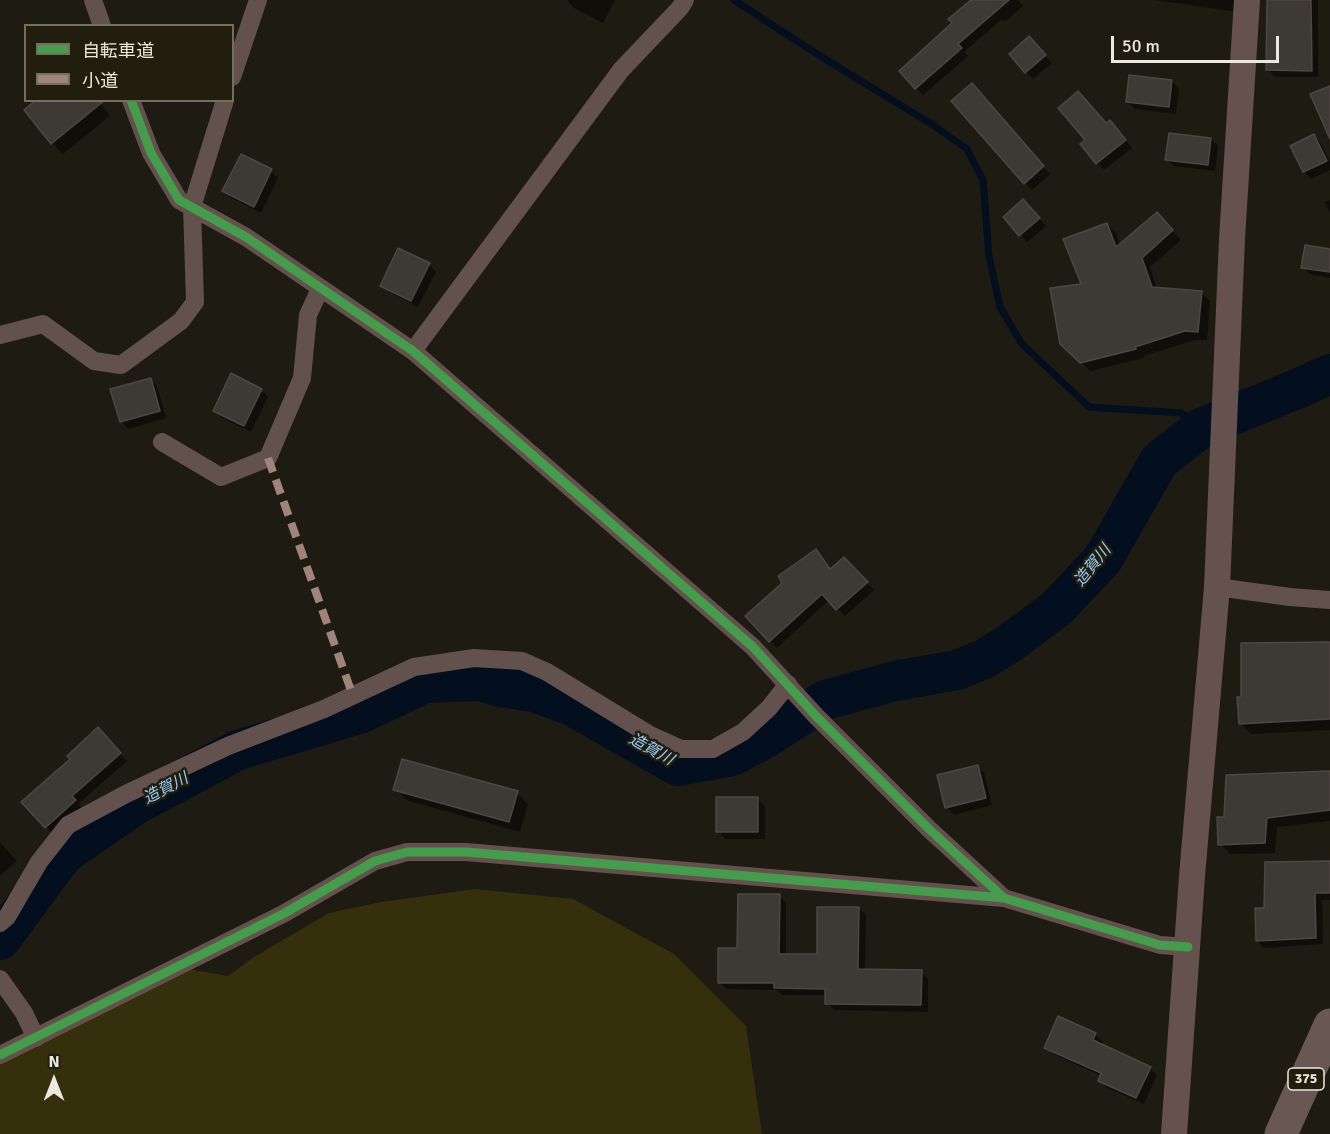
<!DOCTYPE html>
<meta charset="utf-8">
<style>
body{margin:0}
#map{position:relative;width:1330px;height:1134px;overflow:hidden;background:#1d1b12;font-family:Signika,"Noto Sans JP",sans-serif}
canvas{display:block}
.legend{position:absolute;left:24px;top:24px;width:210px;height:78px;box-sizing:border-box;background:#211e0e;border:2px solid #726f62;margin:0;padding:8px 10px;list-style:none;font-size:18px;color:#ebe9df}
.legend li{display:flex;align-items:center;gap:12px;height:30px}
.legend b{width:30px;border:2px solid #726f62}
.north{position:absolute;left:24px;top:1050px;width:60px;height:60px;-webkit-text-stroke:4px #211e0e;paint-order:stroke;rotate:0deg;font-size:16px;font-weight:700;line-height:24px;text-align:center;color:#ebe9df}
.north::after{content:'';display:block;margin:auto;width:21px;height:27px;background:#ebe9df;clip-path:polygon(50% 0,100% 100%,50% 72%,0 100%)}
.scale{position:absolute;left:1111px;top:36px;width:168px;height:27px;box-sizing:border-box;border:3px solid #ebe9df;border-top:0;padding-left:8px;font-size:18px;line-height:21px;white-space:nowrap;color:#ebe9df;-webkit-text-stroke:4px #211e0e;paint-order:stroke}
</style>
<div id="map">
<canvas width="1330" height="1134"></canvas>
<ul class="legend">
<li><b style="height:8px;background:#469c4c"></b>自転車道</li>
<li><b style="height:8px;background:#a18479"></b>小道</li>
</ul>
<div class="north">N</div>
<div class="scale">50 m</div>
</div>
<script>
const ctx = document.querySelector('canvas').getContext('2d');
ctx.lineJoin = 'round';
function fillPath(path, color) {
  ctx.fillStyle = color;
  ctx.fill(path, 'evenodd');
}
function poly(rows) {
  const path = new Path2D();
  for (const r of rows) {
    path.moveTo(r[0], r[1]);
    for (let i = 2; i < r.length; i += 2) path.lineTo(r[i], r[i + 1]);
  }
  return path;
}
function strokePath(path, color, width, dash) {
  ctx.strokeStyle = color;
  ctx.lineWidth = width;
  ctx.lineCap = dash ? 'butt' : 'round';
  ctx.setLineDash(dash || []);
  ctx.stroke(path);
}
function drawText(font, color, halo, rows, align = 'center') {
  ctx.font = font + ' Signika,"Noto Sans JP",sans-serif';
  ctx.lineWidth = 5;
  ctx.setLineDash([]);
  ctx.textBaseline = 'middle';
  ctx.strokeStyle = halo;
  ctx.fillStyle = color;
  for (const [text, x, y, turn = 0] of rows) {
    ctx.save();
    ctx.translate(x, y);
    ctx.rotate((+turn || 0) * Math.PI / 180);
    ctx.textAlign = isNaN(turn) ? turn : align;
    if (halo) ctx.strokeText(text, 0, 0);
    ctx.fillText(text, 0, 0);
    ctx.restore();
  }
}
fillPath(poly([
 [475,889,573,899,674,954,746,1026,762,1134,0,1134,0,1056,172,966,228,976,254,957,329,913,381,902]
]), '#362f0c');
fillPath(poly([
 [567,0,615,0,603,23,574,8],
 [980,0,1018,0,1023,6,1005,22,1002,19,964,52,968,56,923,95,916,88],
 [1154,0,1239,0,1238,12],
 [1269,0,1318,0,1318,77,1275,77,1268,70],
 [1036,46,1052,63,1033,79,1026,72],
 [1172,81,1179,89,1176,114,1135,109,1128,102],
 [979,92,1050,174,1032,190,1025,183],
 [98,100,110,116,63,154,52,143],
 [1107,125,1117,129,1132,148,1104,170,1097,163],
 [1314,136,1321,143,1330,162,1330,170,1311,179,1304,171,1292,147],
 [1211,139,1218,146,1215,171,1174,166,1167,159],
 [271,171,278,178,261,213,231,198,224,191],
 [1330,200,1330,213,1325,202],
 [1030,208,1046,226,1027,242,1005,217],
 [1165,223,1181,240,1150,267,1157,289,1201,292,1210,301,1207,340,1195,340,1143,356,1144,358,1090,371,1062,343,1107,224,1116,233,1120,245],
 [1330,250,1330,278,1310,274,1302,267],
 [429,264,436,272,418,307,389,292,382,285],
 [150,379,157,386,166,418,128,429,121,421],
 [261,390,268,397,251,432,222,418,214,410],
 [816,551,832,570,851,566,874,590,845,616,829,600,777,648,770,641],
 [1330,643,1330,730,1251,734,1240,723],
 [105,736,127,761,78,804,82,808,53,834,46,827,72,759],
 [977,766,984,773,992,805,954,815,947,807],
 [1330,773,1330,821,1277,827,1275,853,1230,854,1220,844,1226,819],
 [395,789,517,793,528,804,520,832,406,800],
 [757,799,765,806,765,839,725,839,718,831],
 [0,842,17,861,0,876],
 [1330,863,1330,900,1322,900,1323,944,1264,948,1257,941,1266,909],
 [779,896,786,903,786,955,818,956,858,908,866,915,865,971,921,972,928,979,928,1012,834,1010,827,1003,827,995,782,995,777,990,727,989,719,982,739,950],
 [1059,1018,1096,1035,1103,1042,1101,1045,1150,1068,1157,1075,1144,1104,1107,1088,1100,1080,1102,1076,1053,1054,1046,1047]
]), '#0007');
strokePath(poly([
 [734,0,817,54,933,125,967,149,983,180,989,256,1000,307,1022,344,1089,407,1181,413,1201,428]
]), '#030e1e', 7);
strokePath(poly([
 [0,940,64,854,135,805,238,750,362,713,425,683,481,681,500,687,534,692,572,706,678,766,732,756,766,738,825,700,895,681,957,670,984,659,1010,643,1057,608,1103,559,1159,461,1201,428,1297,389,1330,374]
]), '#030e1e', 40);
const building = poly([
 [971,0,1009,0,958,44,962,48,915,89,899,71,952,23,948,19,971,0],
 [1267,0,1311,0,1312,71,1266,70,1267,0],
 [1029,36,1046,55,1025,73,1009,54,1029,36],
 [1129,75,1172,80,1169,107,1126,102,1129,75],
 [972,83,1044,166,1024,184,951,101,972,83],
 [1330,86,1330,139,1310,94,1330,86],
 [1078,91,1106,123,1110,120,1126,140,1096,164,1080,144,1085,140,1058,108,1078,91],
 [36,100,105,100,51,144,24,110,36,100],
 [1169,133,1211,138,1208,165,1165,160,1169,133],
 [1314,134,1327,161,1303,172,1290,146,1314,134],
 [241,154,272,169,254,207,222,191,241,154],
 [1023,199,1040,218,1019,236,1003,217,1023,199],
 [1157,212,1173,230,1142,258,1152,287,1202,291,1198,332,1185,331,1135,347,1136,349,1080,363,1060,344,1050,288,1081,284,1063,239,1107,223,1116,247,1157,212],
 [1305,245,1330,249,1330,272,1301,268,1305,245],
 [398,248,430,263,411,301,380,286,398,248],
 [231,373,262,389,244,426,213,411,231,373],
 [151,378,160,411,120,422,110,389,151,378],
 [816,549,830,569,844,557,868,582,836,610,822,594,769,642,745,616,782,583,778,576,816,549],
 [1330,642,1330,719,1239,724,1237,697,1241,697,1241,643,1330,642],
 [98,727,121,753,72,796,76,800,45,828,21,802,70,759,67,756,98,727],
 [402,759,518,791,509,822,393,790,402,759],
 [978,765,986,798,945,808,937,775,978,765],
 [1330,771,1330,810,1267,818,1265,843,1218,845,1217,817,1224,817,1226,775,1330,771],
 [716,797,758,797,758,832,716,832,716,797],
 [1330,861,1330,893,1315,893,1316,938,1256,941,1255,908,1264,908,1265,862,1330,861],
 [738,894,780,894,779,954,817,954,817,907,859,907,858,969,922,970,921,1005,825,1004,825,989,774,988,774,983,718,983,718,948,737,948,738,894],
 [1058,1016,1096,1033,1093,1040,1151,1067,1136,1098,1098,1081,1101,1073,1044,1048,1058,1016]
]);
fillPath(building, '#3d3a34');
strokePath(building, '#4c4742', 1.5);
strokePath(poly([
 [93,0,102,26],
 [232,77,258,0],
 [131,100,151,153,179,200,246,237,413,351,753,647,816,716,929,829,1004,898],
 [0,335,43,324,94,361,121,365,181,321,195,302,192,207,225,100],
 [413,351,621,70,680,8,685,0],
 [162,442,221,477,268,458,302,378,308,315,320,289],
 [1217,587,1290,597,1330,600],
 [0,923,7,917,39,862,68,825,126,794,228,746,324,709,414,667,474,658,522,661,547,672,650,735,681,749,713,749,743,732,769,708,788,684],
 [0,979,24,1013,36,1038],
 [0,1055,283,914,375,861,407,852,466,852,1004,898,1160,945,1188,947]
]), '#63514e', 18);
strokePath(poly([
 [1174,1134,1192,876,1217,587,1232,239,1247,0]
]), '#65524e', 26);
strokePath(poly([
 [1281,1134,1330,1025]
]), '#685753', 33);
strokePath(poly([
 [268,458,353,696]
]), '#a18479', 8, [15, 8]);
strokePath(poly([
 [131,100,151,153,179,200,246,237,413,351,753,647,816,716,929,829,1004,898],
 [0,1055,283,914,375,861,407,852,466,852,1004,898,1160,945,1188,947]
]), '#469c4c', 9);
for (const [x, y, w] of [
 [1306,1079,36]
]) {
  const box = new Path2D();
  box.roundRect(x - w / 2, y - 11, w, 22, 4.5);
  ctx.fillStyle = '#211e0e';
  ctx.fill(box);
  strokePath(box, '#ebe9df', 1.5);
}
drawText('bold 14px', '#ebe9df', null, [
 ["375",1306,1079]
]);
drawText('italic 16px', '#98c9fa', '#211e0e', [
 ["造賀川",1093,566,-51],
 ["造賀川",651,750,29],
 ["造賀川",166,789,-28]
]);
</script>
